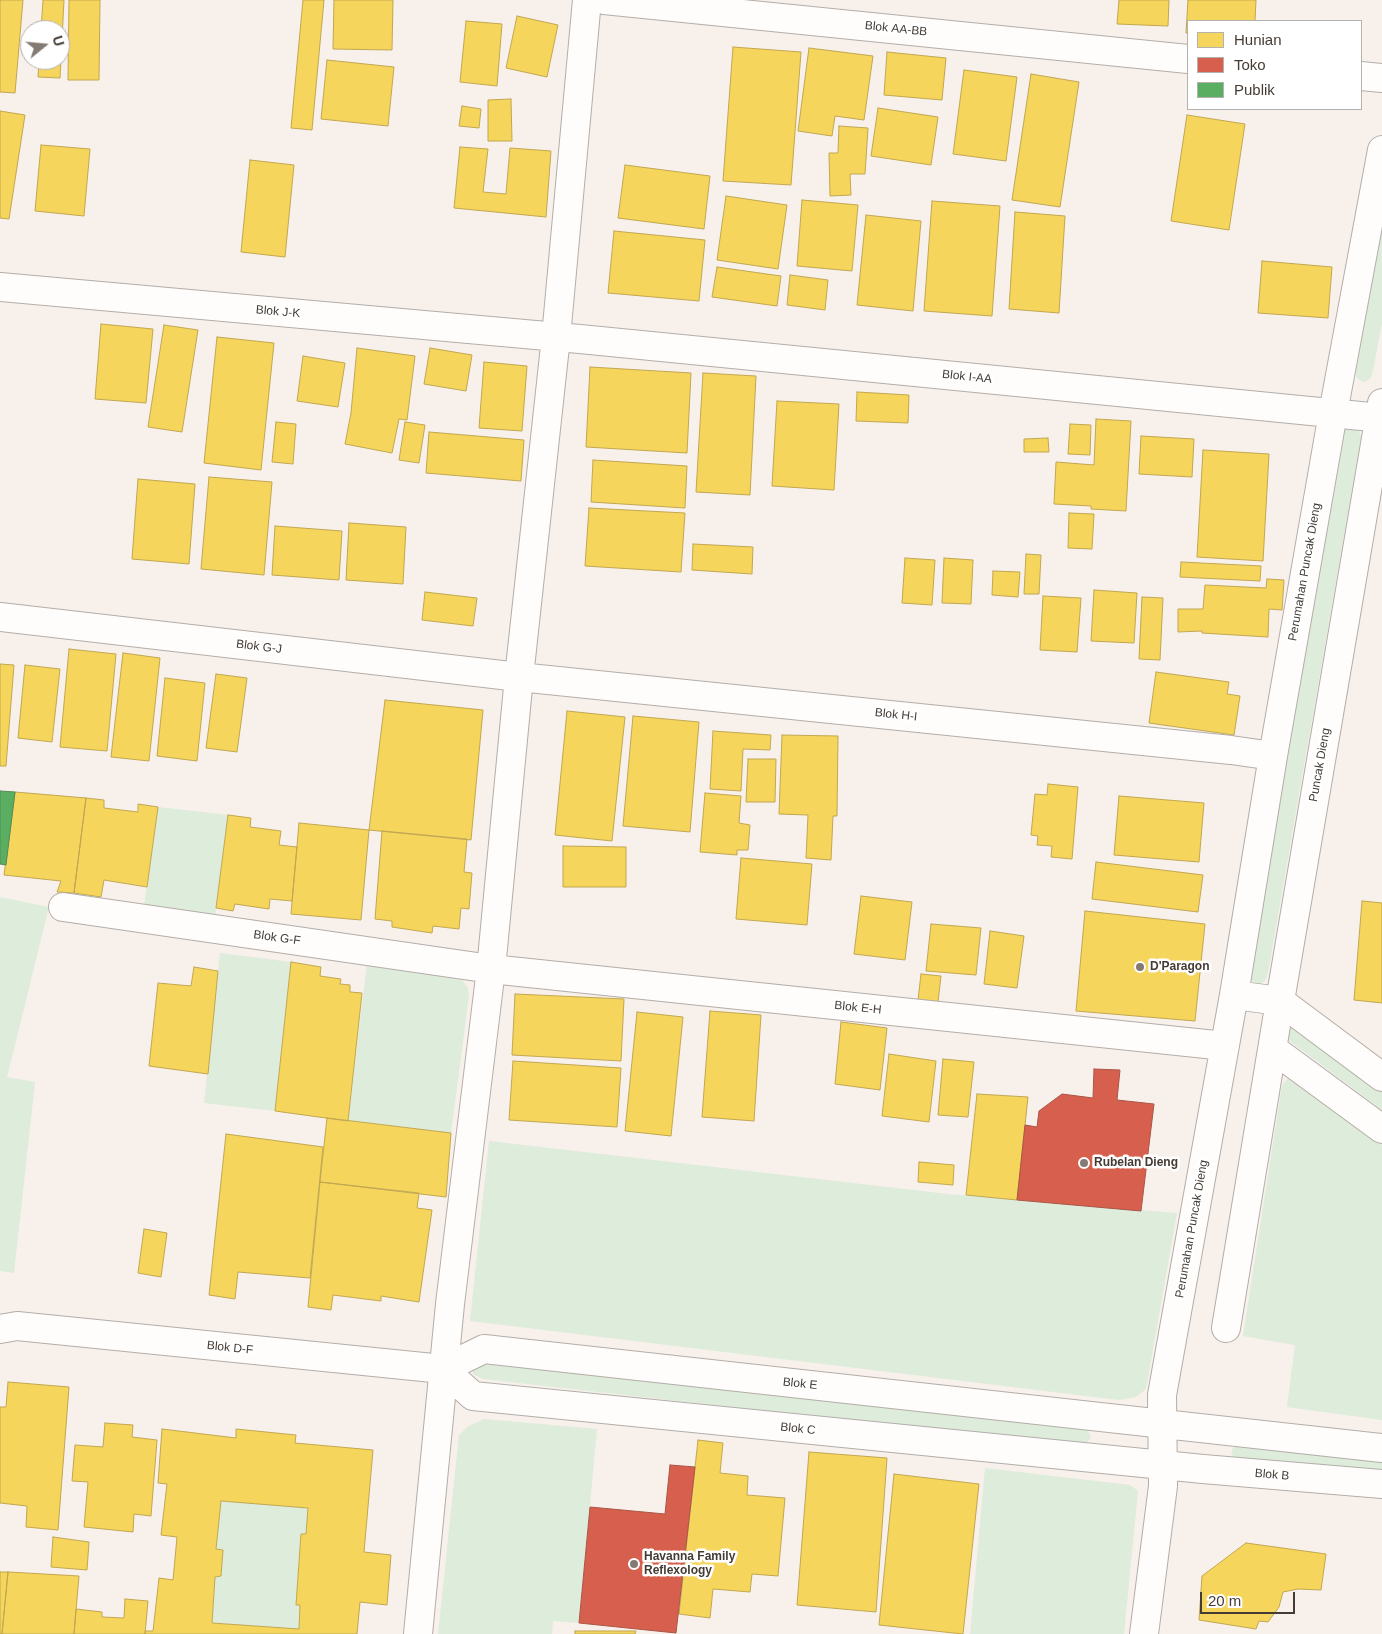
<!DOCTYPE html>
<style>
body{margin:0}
#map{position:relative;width:1382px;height:1634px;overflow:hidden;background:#f7f0eb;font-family:Helvetica,sans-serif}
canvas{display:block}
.legend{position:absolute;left:1187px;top:20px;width:175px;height:90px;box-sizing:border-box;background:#fff;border:1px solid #b4b1ae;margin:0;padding:6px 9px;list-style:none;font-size:15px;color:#443b34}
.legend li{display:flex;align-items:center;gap:10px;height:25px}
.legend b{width:25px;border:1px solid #b4b1ae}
.north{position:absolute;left:20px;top:20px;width:50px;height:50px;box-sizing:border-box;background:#fff;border:1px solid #b4b1ae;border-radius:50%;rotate:73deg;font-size:14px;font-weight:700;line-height:20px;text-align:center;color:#443b34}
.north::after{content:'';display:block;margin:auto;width:18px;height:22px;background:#837a74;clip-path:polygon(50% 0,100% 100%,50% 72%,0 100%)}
.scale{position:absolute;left:1200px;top:1592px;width:95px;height:22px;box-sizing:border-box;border:2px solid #443b34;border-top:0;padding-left:6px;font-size:15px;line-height:18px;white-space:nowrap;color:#443b34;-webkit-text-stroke:4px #fff;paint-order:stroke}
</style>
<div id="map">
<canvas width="1382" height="1634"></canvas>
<ul class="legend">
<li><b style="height:14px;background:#f6d55c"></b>Hunian</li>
<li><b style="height:14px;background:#d6604d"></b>Toko</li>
<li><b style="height:14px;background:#5aae61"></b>Publik</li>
</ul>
<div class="north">U</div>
<div class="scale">20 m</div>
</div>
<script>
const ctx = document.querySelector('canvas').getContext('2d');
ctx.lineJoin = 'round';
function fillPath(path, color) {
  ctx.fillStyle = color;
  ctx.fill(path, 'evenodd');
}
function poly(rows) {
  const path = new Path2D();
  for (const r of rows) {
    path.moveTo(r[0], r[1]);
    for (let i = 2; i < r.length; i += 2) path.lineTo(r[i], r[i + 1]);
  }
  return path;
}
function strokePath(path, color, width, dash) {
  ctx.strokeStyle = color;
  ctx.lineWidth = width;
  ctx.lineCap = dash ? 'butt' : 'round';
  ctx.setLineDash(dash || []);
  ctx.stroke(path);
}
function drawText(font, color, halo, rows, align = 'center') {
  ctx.font = font + ' Helvetica,sans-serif';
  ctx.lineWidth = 5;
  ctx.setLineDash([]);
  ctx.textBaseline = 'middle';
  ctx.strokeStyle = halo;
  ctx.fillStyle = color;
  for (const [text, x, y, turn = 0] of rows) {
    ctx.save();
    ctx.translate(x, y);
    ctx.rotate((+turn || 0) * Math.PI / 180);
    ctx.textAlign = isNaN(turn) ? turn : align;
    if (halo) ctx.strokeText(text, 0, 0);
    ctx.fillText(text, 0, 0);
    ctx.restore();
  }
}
fillPath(poly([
 [1382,226,1382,323,1373,371,1370,379,1364,382,1359,380,1356,376,1356,368],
 [1357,427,1361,437,1268,973,1265,981,1259,984,1253,982,1250,977,1249,970,1343,432,1346,428],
 [158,807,228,815,215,917,144,905],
 [0,897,49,907,7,1077,35,1082,14,1273,0,1271],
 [220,953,291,962,275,1111,204,1103],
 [367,963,456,976,463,981,468,988,469,996,451,1133,348,1121],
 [1284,1025,1291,1025,1382,1092,1382,1110,1283,1036],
 [1288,1078,1295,1079,1382,1145,1382,1420,1287,1407,1295,1345,1243,1336,1282,1085],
 [489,1141,948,1194,1177,1213,1146,1389,1136,1397,1119,1400,470,1321],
 [484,1362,1087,1429,1091,1437,1086,1444,1077,1446,483,1379,473,1374,473,1370,474,1365],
 [484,1419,597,1429,579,1623,553,1621,552,1634,438,1634,459,1435,467,1427],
 [1237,1446,1382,1461,1382,1473,1236,1459,1231,1454,1233,1448],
 [985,1468,1130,1485,1138,1491,1124,1634,970,1634],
 [221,1501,308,1508,306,1534,301,1534,296,1604,300,1605,299,1629,212,1623,215,1577,221,1576,223,1550,216,1549]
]), '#ddecdb');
const homes = poly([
 [0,0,23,0,15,93,0,92,0,0],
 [43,0,64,0,60,78,38,77,39,60,60,60,60,30,41,30,43,0],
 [69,0,100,0,99,80,68,80,69,0],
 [303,0,324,0,312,130,291,128,303,0],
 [334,0,393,0,392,50,333,49,334,0],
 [1119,0,1169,0,1168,26,1117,24,1119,0],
 [1188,0,1256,0,1255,21,1188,21,1188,33,1186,33,1188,0],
 [517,16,558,25,547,77,506,68,517,16],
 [466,21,502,24,497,86,460,82,466,21],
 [733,47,801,52,791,185,723,181,733,47],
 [809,48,873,56,864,120,835,116,832,136,798,131,809,48],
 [887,52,946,58,942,100,884,95,887,52],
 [327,60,394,67,388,126,321,119,327,60],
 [964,70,1017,77,1006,161,953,154,964,70],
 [1031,74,1079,82,1060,207,1012,200,1031,74],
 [511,99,512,141,488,141,488,100,511,99],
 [462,106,481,109,479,128,459,126,462,106],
 [878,108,938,117,931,165,871,156,878,108],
 [0,111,25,115,9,219,0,218,0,111],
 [1187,115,1245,124,1229,230,1171,221,1187,115],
 [839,126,868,128,865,174,850,174,851,195,830,196,829,153,838,153,839,126],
 [41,145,90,149,84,216,35,211,41,145],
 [460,147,488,149,483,192,506,194,510,148,551,151,546,217,454,208,460,147],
 [250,160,294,165,285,257,241,252,250,160],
 [625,165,710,176,704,229,618,218,625,165],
 [726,196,787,205,778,269,717,260,726,196],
 [802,200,858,205,852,271,797,266,802,200],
 [932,201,1000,206,992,316,924,311,932,201],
 [1015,212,1065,216,1059,313,1009,309,1015,212],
 [866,215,921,221,913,311,857,305,866,215],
 [614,231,705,240,699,301,608,293,614,231],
 [1262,261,1332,267,1328,318,1258,313,1262,261],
 [717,267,781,276,777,306,712,297,717,267],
 [790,275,828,280,825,310,787,305,790,275],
 [101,324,153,329,146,403,95,399,101,324],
 [164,325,198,330,182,432,148,427,164,325],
 [217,337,274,343,261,470,204,463,217,337],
 [357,348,415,356,407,420,399,419,392,453,345,444,351,413,357,348],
 [430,348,472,355,466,391,424,384,430,348],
 [303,356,345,363,338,407,297,401,303,356],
 [484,362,527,366,522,431,479,428,484,362],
 [590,367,691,373,687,453,586,447,590,367],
 [703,373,756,376,750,495,696,492,703,373],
 [857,392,909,395,908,423,856,421,857,392],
 [777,401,839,404,834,490,772,486,777,401],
 [1096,419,1131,421,1126,511,1091,509,1091,506,1054,504,1056,462,1094,465,1096,419],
 [276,422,296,424,293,464,272,462,276,422],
 [405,422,425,425,419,463,399,460,405,422],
 [1070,424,1091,425,1090,455,1068,454,1070,424],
 [429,432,524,440,521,481,426,473,429,432],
 [1141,436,1194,439,1192,477,1139,474,1141,436],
 [1048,438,1049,452,1024,452,1024,439,1048,438],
 [1203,450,1269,454,1263,561,1197,557,1203,450],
 [593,460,687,466,685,508,591,502,593,460],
 [209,477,272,482,264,575,201,569,209,477],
 [138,479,195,484,189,564,132,559,138,479],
 [589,508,685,513,681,572,585,566,589,508],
 [1069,513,1094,514,1092,549,1068,548,1069,513],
 [349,523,406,527,403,584,346,580,349,523],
 [275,526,342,531,339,580,272,575,275,526],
 [693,544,753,547,752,574,692,570,693,544],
 [1026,554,1041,555,1039,594,1024,594,1026,554],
 [905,558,935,560,932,605,902,603,905,558],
 [944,558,973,560,971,604,942,603,944,558],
 [1181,562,1261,566,1260,581,1180,577,1181,562],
 [993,571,1020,572,1018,597,992,595,993,571],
 [1267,579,1284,580,1282,610,1269,609,1268,637,1202,633,1202,631,1178,632,1178,609,1203,609,1205,585,1266,588,1267,579],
 [1094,590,1137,593,1134,643,1091,641,1094,590],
 [425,592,477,598,473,626,422,620,425,592],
 [1043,596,1081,598,1077,652,1040,650,1043,596],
 [1142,597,1163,598,1160,660,1139,659,1142,597],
 [69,649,116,654,107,751,60,747,69,649],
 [123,653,160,658,149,761,111,757,123,653],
 [0,664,14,665,6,766,0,766,0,664],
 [25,665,60,669,52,742,18,738,25,665],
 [1156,672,1229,682,1227,694,1240,696,1234,735,1149,723,1156,672],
 [216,674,247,678,237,752,206,748,216,674],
 [165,678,205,683,197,761,157,756,165,678],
 [385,700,483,710,471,840,369,830,385,700],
 [567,711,625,717,612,841,555,835,567,711],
 [633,716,699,722,690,832,623,826,633,716],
 [713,731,771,735,770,750,743,749,741,791,710,789,713,731],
 [782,735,838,736,837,816,833,816,831,860,806,858,808,815,779,814,782,735],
 [748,759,776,759,775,802,746,802,748,759],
 [1048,784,1078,787,1072,859,1051,857,1052,846,1037,845,1038,836,1031,835,1035,794,1047,795,1048,784],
 [15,792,86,798,74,893,57,892,61,881,4,875,15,792],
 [705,793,741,796,739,823,750,825,748,850,737,850,737,855,700,852,705,793],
 [1119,796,1204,803,1199,862,1114,855,1119,796],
 [86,798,104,800,104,808,138,812,138,804,158,807,147,887,104,880,101,897,74,893,86,798],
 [228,815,251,818,250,827,281,831,279,845,297,847,292,901,270,899,269,909,235,904,233,911,216,908,228,815],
 [299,823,369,830,361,920,291,914,299,823],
 [382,831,467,839,464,872,472,873,469,909,461,908,459,929,433,926,432,933,392,927,392,921,375,919,382,831],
 [563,846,626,847,626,887,563,887,563,846],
 [741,858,812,864,807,925,736,919,741,858],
 [1096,862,1203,875,1198,912,1092,899,1096,862],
 [861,896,912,902,905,960,854,954,861,896],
 [1362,901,1382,903,1382,1003,1354,1000,1362,901],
 [1085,911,1205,924,1195,1021,1076,1011,1085,911],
 [931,924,981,928,976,975,926,971,931,924],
 [990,931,1024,936,1017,988,984,984,990,931],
 [291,962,321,967,320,976,341,979,340,984,350,985,350,992,362,993,348,1121,275,1111,291,962],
 [194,967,218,971,208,1074,149,1066,158,983,191,986,194,967],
 [921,974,941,976,938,1002,918,1000,921,974],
 [515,994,624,999,621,1061,512,1055,515,994],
 [710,1011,761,1015,754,1121,702,1117,710,1011],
 [637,1012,683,1017,671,1136,625,1131,637,1012],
 [841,1022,887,1028,880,1090,835,1084,841,1022],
 [889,1054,936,1061,929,1122,882,1116,889,1054],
 [943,1059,974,1062,968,1117,938,1115,943,1059],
 [513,1061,621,1068,617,1127,509,1120,513,1061],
 [977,1094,1028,1097,1017,1200,966,1195,977,1094],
 [327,1118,451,1133,446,1197,320,1182,327,1118],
 [226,1134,323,1147,310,1278,238,1272,235,1299,209,1295,226,1134],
 [919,1162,954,1165,953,1185,918,1182,919,1162],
 [320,1182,419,1193,417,1208,432,1210,419,1302,381,1296,381,1301,333,1295,331,1310,308,1307,320,1182],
 [144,1229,167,1233,161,1277,138,1273,144,1229],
 [8,1382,69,1387,58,1530,26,1527,27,1506,0,1503,0,1407,6,1407,8,1382],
 [105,1423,133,1425,132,1437,157,1440,151,1516,134,1514,133,1532,84,1527,88,1482,72,1481,75,1445,103,1447,105,1423],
 [162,1429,236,1438,236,1429,296,1435,295,1443,373,1450,364,1552,391,1555,387,1605,360,1602,357,1634,145,1634,145,1631,153,1631,159,1578,173,1580,177,1537,161,1535,167,1484,158,1483,162,1429],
 [221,1501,308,1508,306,1534,301,1534,296,1605,300,1605,299,1629,212,1623,215,1577,221,1576,223,1550,216,1549,221,1501],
 [698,1440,723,1443,720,1473,748,1476,747,1495,785,1498,778,1576,752,1574,750,1592,713,1589,710,1618,679,1614,698,1440],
 [809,1452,887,1458,876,1612,797,1605,809,1452],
 [894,1474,979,1484,963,1634,879,1625,894,1474],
 [53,1537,89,1542,87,1570,51,1567,53,1537],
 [1246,1543,1326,1554,1321,1590,1298,1589,1283,1592,1279,1607,1268,1622,1259,1621,1256,1629,1199,1620,1202,1576,1246,1543],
 [0,1572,8,1572,2,1634,0,1634,0,1572],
 [8,1572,79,1576,74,1634,2,1634,8,1572],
 [125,1599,148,1601,145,1634,74,1634,76,1609,102,1612,102,1617,124,1618,125,1599],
 [575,1631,636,1631,635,1634,575,1634,575,1631]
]);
fillPath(homes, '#f6d55c');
strokePath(homes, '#c1a750', 1);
const shops = poly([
 [1094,1069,1120,1070,1117,1100,1154,1104,1141,1211,1017,1200,1025,1125,1037,1127,1039,1111,1062,1094,1093,1098,1094,1069],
 [670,1465,695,1467,676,1633,579,1623,590,1507,665,1514,670,1465]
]);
fillPath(shops, '#d6604d');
strokePath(shops, '#aa5546', 1);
const public = poly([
 [0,791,15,792,6,865,0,864,0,791]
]);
fillPath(public, '#5aae61');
strokePath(public, '#538c54', 1);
const street = poly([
 [604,0,1188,59],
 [1361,76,1382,78],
 [0,287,580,339,1382,418],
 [0,617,519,677,1231,750,1273,756],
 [63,907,491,969,1225,1046],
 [1234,995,1280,1001,1382,1077],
 [1273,1049,1382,1129],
 [1226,1328,1280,1001,1382,403],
 [0,1329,17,1326,443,1369],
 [443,1369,473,1396,1203,1469,1382,1484],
 [443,1369,484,1349,1382,1448],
 [418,1634,450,1304,491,969,519,677,556,337,587,0],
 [1144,1634,1163,1486,1162,1395,1234,995,1273,756,1333,413,1382,150]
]);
strokePath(street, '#b4ada8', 30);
strokePath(street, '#fefdfc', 28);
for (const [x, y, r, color] of [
 [1140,967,5,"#837a74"],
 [1084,1163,5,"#837a74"],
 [634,1564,5,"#837a74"]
]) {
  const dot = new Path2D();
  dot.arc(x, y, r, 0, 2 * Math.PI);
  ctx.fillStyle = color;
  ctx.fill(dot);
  strokePath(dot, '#fff', 2);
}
drawText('12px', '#443b34', '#fff', [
 ["Blok AA-BB",896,29,6],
 ["Blok J-K",278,312,5],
 ["Blok I-AA",967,377,6],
 ["Perumahan Puncak Dieng",1305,572,-80],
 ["Blok G-J",259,647,7],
 ["Blok H-I",896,715,6],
 ["Puncak Dieng",1320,765,-80],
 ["Blok G-F",277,938,8],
 ["Blok E-H",858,1008,6],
 ["Perumahan Puncak Dieng",1192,1229,-80],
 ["Blok D-F",230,1348,6],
 ["Blok E",800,1384,6],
 ["Blok C",798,1429,6],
 ["Blok B",1272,1475,5]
]);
drawText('bold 12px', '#443b34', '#fff', [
 ["D'Paragon",1150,967],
 ["Rubelan Dieng",1094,1163],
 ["Havanna Family",644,1557],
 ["Reflexology",644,1571]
], 'left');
</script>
